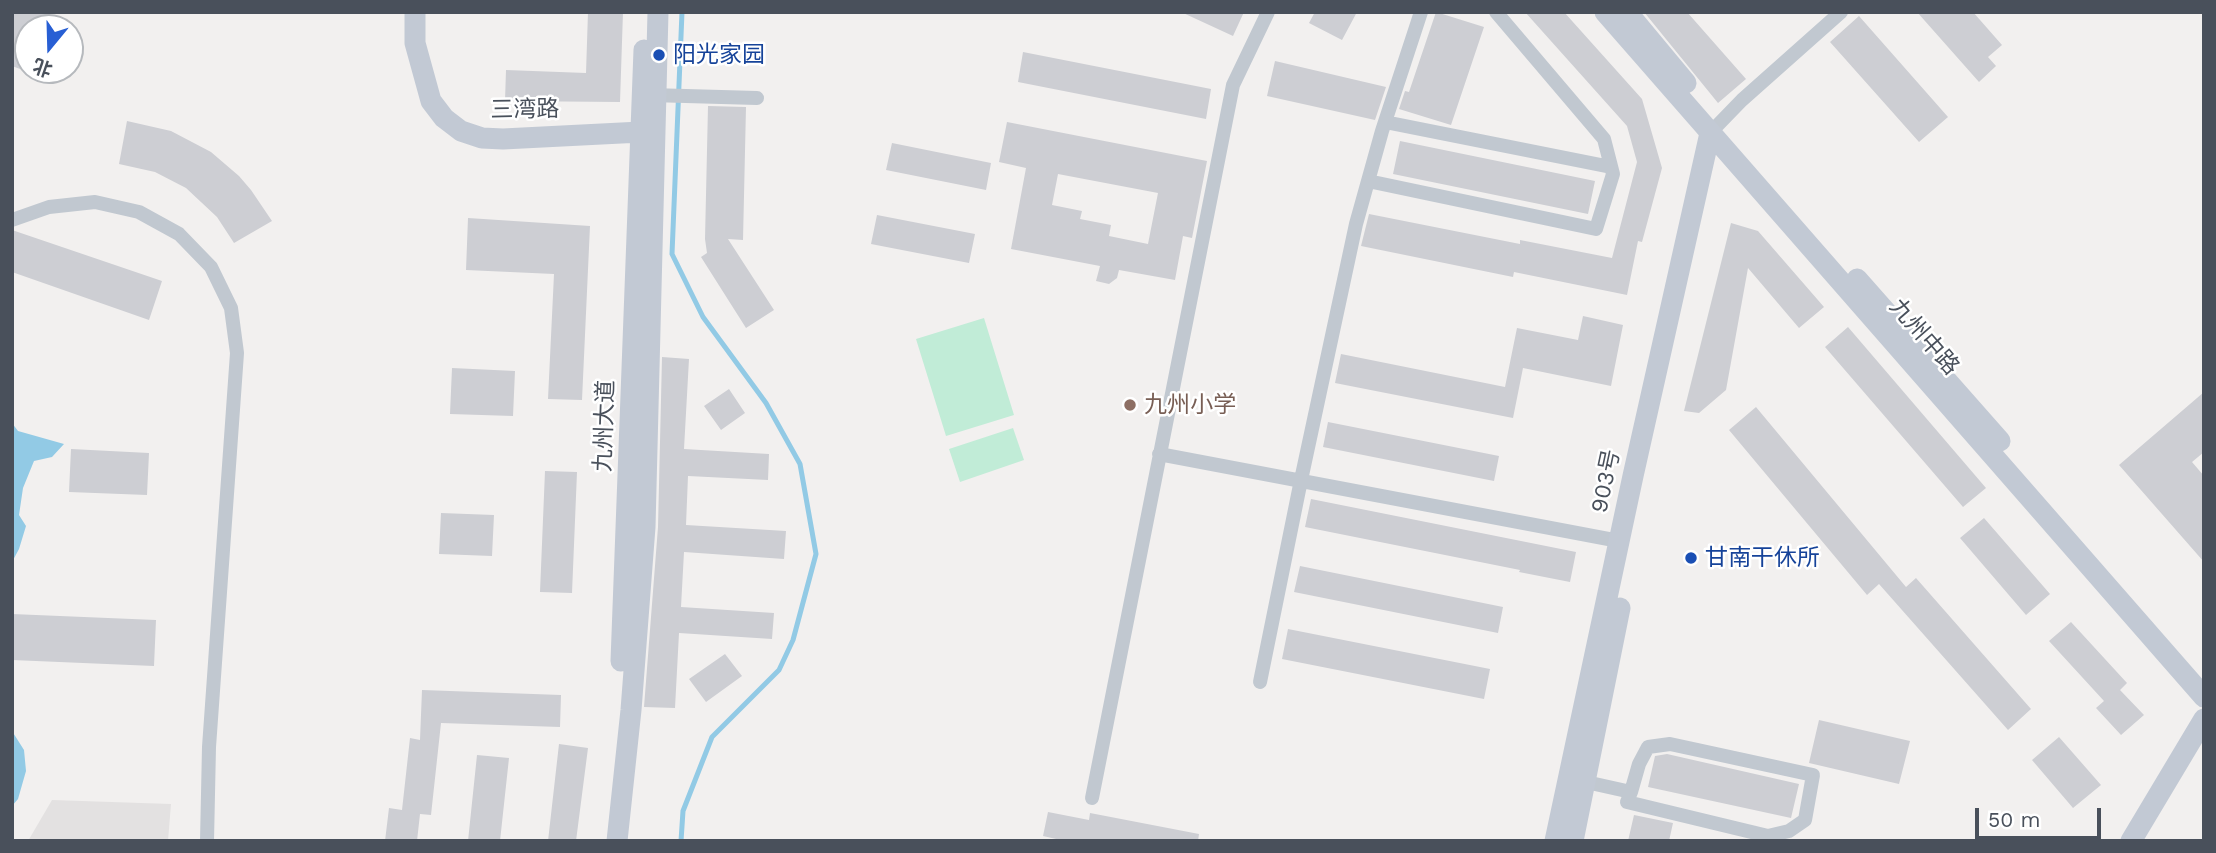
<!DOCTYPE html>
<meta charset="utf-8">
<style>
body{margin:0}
#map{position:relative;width:2216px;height:853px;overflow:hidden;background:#f2f0ef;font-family:"Work Sans","Noto Sans SC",sans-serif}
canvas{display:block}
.frame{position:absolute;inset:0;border:14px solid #49505b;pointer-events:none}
.north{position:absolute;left:14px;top:14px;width:70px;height:70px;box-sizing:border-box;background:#fff;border:2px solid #b6b9bd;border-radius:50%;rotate:199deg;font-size:19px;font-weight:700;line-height:28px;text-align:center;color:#49505b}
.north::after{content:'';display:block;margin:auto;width:24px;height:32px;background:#285fd4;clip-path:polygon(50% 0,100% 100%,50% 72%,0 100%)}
.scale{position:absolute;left:1975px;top:808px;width:126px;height:32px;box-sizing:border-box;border:4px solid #49505b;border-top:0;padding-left:9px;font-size:21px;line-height:24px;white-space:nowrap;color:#49505b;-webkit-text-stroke:5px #fff;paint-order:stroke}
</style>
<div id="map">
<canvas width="2216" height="853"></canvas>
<div class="frame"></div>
<div class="north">北</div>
<div class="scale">50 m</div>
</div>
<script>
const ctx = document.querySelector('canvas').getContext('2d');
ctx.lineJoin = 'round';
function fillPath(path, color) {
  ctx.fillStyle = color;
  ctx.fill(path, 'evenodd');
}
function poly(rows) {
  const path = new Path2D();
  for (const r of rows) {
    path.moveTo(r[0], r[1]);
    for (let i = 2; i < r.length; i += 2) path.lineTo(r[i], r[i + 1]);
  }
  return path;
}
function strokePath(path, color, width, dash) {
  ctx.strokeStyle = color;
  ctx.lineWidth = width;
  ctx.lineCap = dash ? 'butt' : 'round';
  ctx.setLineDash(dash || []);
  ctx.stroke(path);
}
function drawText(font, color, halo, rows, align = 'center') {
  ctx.font = font + ' "Work Sans","Noto Sans SC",sans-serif';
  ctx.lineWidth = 5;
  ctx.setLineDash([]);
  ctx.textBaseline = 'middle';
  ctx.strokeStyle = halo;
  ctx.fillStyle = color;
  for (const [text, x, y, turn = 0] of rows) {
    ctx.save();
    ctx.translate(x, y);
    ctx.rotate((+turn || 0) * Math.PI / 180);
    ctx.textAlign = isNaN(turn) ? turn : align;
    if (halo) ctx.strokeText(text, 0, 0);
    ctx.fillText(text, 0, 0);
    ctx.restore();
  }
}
fillPath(poly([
 [52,800,171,804,168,841,28,841]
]), '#e3e1e1');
fillPath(poly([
 [984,318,1014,415,946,436,916,339],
 [1013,428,1024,460,960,482,949,449]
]), '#c1ecd7');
fillPath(poly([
 [12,423,18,431,64,444,52,457,34,461,23,488,19,515,26,526,19,549,12,562],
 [12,731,24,750,26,771,18,799,12,806]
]), '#92cae5');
strokePath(poly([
 [681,841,683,811,712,737,779,670,793,640,816,554,800,464,766,403,703,317,672,254,682,12]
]), '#92cae5', 5);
fillPath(poly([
 [12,12,51,12,45,28,28,28,28,72,12,66],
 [588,12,623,12,620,102,505,101,506,70,586,73],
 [1181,12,1244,12,1233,36],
 [1315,12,1357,12,1342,40,1309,23],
 [1436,12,1484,27,1451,125,1399,109,1405,91,1409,92],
 [1525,12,1564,12,1642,99,1662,168,1642,242,1638,241,1627,295,1514,272,1513,277,1361,246,1369,214,1520,244,1520,240,1612,258,1637,162,1627,126],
 [1644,12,1687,12,1746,79,1718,103],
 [1917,12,1973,12,2002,45,1988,57,1996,66,1979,82],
 [1859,16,1948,117,1919,142,1830,42],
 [1023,52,1211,89,1206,119,1018,82],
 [1275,61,1386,87,1375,120,1267,96],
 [708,106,746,107,743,240,728,239,774,310,746,328,701,257,707,253,705,239],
 [127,121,171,131,211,152,239,176,251,190,272,221,234,243,217,217,186,188,155,172,119,164],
 [1007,122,1207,161,1192,238,1183,236,1175,280,1119,270,1117,278,1109,284,1096,281,1100,266,1011,249,1026,168,999,162],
 [1058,174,1158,193,1148,244,1109,236,1111,225,1080,219,1082,211,1052,205],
 [1400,141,1595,181,1588,214,1393,174],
 [892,143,991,163,986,190,886,170],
 [877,215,975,234,969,263,871,244],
 [468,218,590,226,582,400,548,399,554,274,466,270],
 [1731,223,1758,231,1824,307,1799,328,1748,268,1726,390,1699,413,1684,411],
 [12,230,162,281,149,320,12,272],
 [1583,316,1623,325,1611,386,1523,368,1513,418,1335,383,1341,354,1505,387,1517,328,1578,340],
 [1848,327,1986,488,1963,507,1825,347],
 [662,357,689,359,684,449,769,454,768,480,688,476,686,525,786,531,784,559,684,552,681,607,774,613,772,639,679,633,675,708,644,707,658,527],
 [452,368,515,371,513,416,450,414],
 [729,389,745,413,721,430,704,406],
 [2204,392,2204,452,2192,462,2204,476,2204,562,2119,465],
 [1756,407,1906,587,1916,578,2031,709,2008,730,1879,584,1867,595,1729,430],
 [1328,422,1499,456,1494,481,1323,447],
 [71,449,149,453,147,495,69,492],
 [545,471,577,472,572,593,540,592],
 [1311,499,1576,552,1570,582,1519,572,1520,570,1305,527],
 [441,513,494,515,492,556,439,554],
 [1984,518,2050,594,2026,615,1960,538],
 [1300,566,1503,607,1498,633,1294,592],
 [12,614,156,620,154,666,12,660],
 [2071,622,2127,683,2120,690,2144,715,2121,735,2096,708,2104,701,2049,641],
 [1288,629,1490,669,1484,699,1282,659],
 [725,654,742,676,706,702,689,679],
 [422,690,561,695,560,727,441,723,431,815,420,814,417,841,385,841,389,808,402,810,410,738,420,740],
 [1819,720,1910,741,1899,784,1809,763],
 [2059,737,2101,785,2073,808,2032,760],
 [559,744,588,748,576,841,548,841],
 [1667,754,1799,784,1791,818,1648,787,1655,756],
 [477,755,509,758,500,841,468,841],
 [1048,812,1089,820,1090,813,1199,834,1198,841,1065,841,1043,836],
 [1634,815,1673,823,1669,841,1628,841]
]), '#cdced3');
strokePath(poly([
 [650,95,757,98],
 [1385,122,1611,167],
 [1710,133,1742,100,1841,12],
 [1368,181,1596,229,1613,174,1604,139,1496,12],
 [12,220,49,207,95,202,139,212,179,234,211,267,231,308,237,353,209,747,207,841],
 [1159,454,1619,541],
 [1260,682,1301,480,1356,224,1382,131,1421,12],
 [1577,780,1631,792,1639,764,1648,747,1670,744,1813,775,1805,820,1789,831,1768,836,1627,802,1631,792],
 [1092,798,1233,85,1268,12]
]), '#c1c8d0', 14);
strokePath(poly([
 [415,12,415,43,431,101,444,118,461,131,482,138,503,139,641,132],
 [1605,12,2204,697],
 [1627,12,1686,83],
 [1857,279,2000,441],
 [621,661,644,50],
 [617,841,631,710,645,527,658,12],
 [1555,841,1633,476,1710,133],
 [1573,841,1620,608],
 [2131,841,2204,719]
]), '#c2c9d4', 21);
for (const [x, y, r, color] of [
 [659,55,7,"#1a4fb4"],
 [1130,405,7,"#8d6e63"],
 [1691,558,7,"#1a4fb4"]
]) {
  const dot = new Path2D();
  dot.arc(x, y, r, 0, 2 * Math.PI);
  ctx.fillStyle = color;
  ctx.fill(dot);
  strokePath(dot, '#fff', 2.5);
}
drawText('23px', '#164399', '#fff', [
 ["阳光家园",673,55],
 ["甘南干休所",1705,558]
], 'left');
drawText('23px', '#49505b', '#fff', [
 ["三湾路",525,110,-1],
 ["九州中路",1924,337,49],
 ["九州大道",605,426,-88],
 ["903号",1606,481,-78]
]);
drawText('23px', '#785e54', '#fff', [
 ["九州小学",1144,405]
], 'left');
</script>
